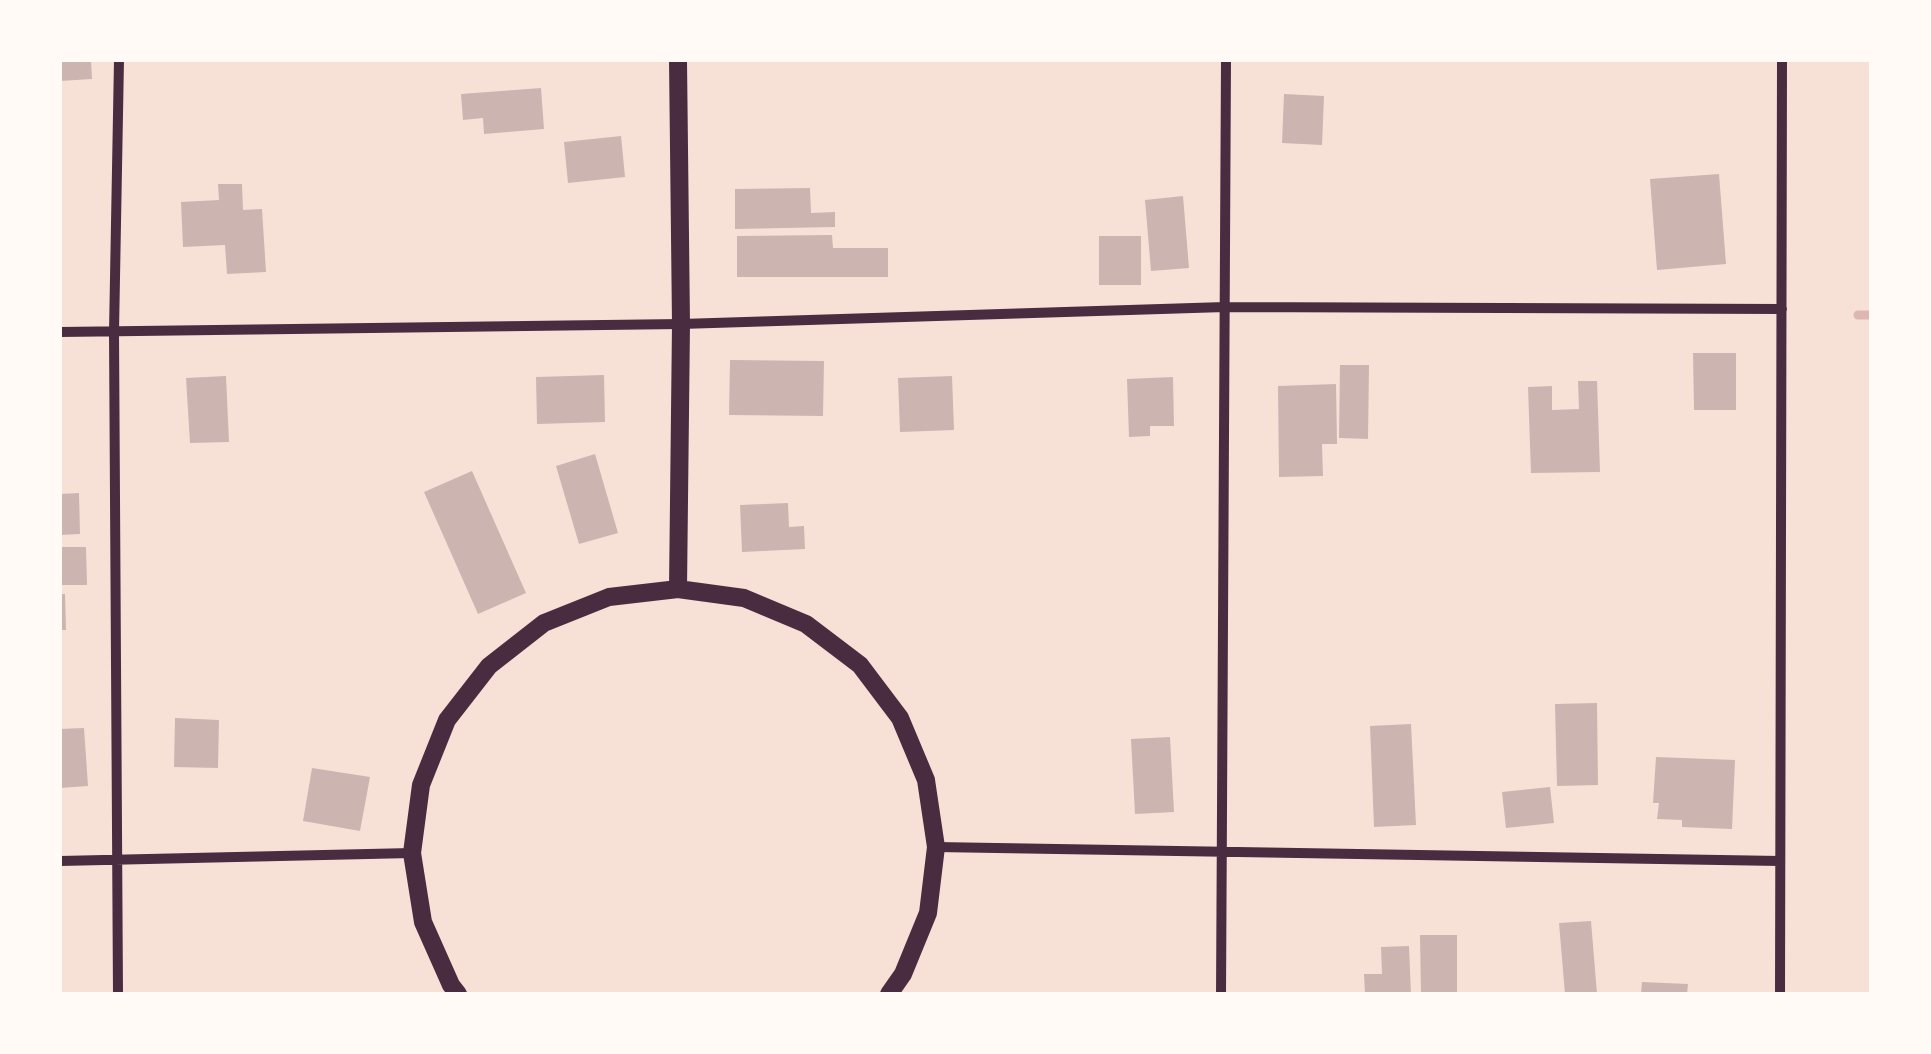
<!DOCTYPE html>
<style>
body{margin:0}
#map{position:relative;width:1931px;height:1054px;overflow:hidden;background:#f7e1d7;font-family:Roboto,sans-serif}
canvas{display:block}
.frame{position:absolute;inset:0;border:62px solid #fffaf5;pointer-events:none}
</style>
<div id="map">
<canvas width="1931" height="1054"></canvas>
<div class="frame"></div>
</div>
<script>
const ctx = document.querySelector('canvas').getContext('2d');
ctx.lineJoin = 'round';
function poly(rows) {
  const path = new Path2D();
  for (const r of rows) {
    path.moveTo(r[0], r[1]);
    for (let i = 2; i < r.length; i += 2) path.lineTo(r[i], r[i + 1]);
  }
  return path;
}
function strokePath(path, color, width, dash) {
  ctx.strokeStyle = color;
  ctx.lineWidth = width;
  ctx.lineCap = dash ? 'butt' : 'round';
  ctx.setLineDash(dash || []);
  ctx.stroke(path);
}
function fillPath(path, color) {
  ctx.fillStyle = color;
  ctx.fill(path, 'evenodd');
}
strokePath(poly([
 [1858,315,1871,315]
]), '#dcb8b0', 9);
fillPath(poly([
 [60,60,91,60,92,79,60,81],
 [541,88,544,129,484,134,483,118,463,120,461,94],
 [1284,94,1324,96,1322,145,1282,143],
 [621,136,625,177,568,183,564,142],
 [1719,174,1726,264,1657,270,1650,179],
 [218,184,242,184,243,210,262,209,266,272,227,274,225,245,183,247,181,202,219,200],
 [810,188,811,213,835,212,835,227,735,229,735,189],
 [1183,196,1189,268,1151,271,1145,200],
 [832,235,833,248,888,248,888,277,737,277,737,236],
 [1099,236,1141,236,1141,285,1099,285],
 [1693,353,1736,353,1736,410,1694,410],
 [730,360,824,361,823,416,729,415],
 [1340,365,1369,365,1368,439,1339,438],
 [604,375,605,422,537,424,536,377],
 [226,376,229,442,190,443,186,378],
 [952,376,954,430,900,432,898,378],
 [1173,377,1174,426,1150,426,1150,436,1129,437,1127,379],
 [1578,381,1597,381,1600,472,1531,473,1528,387,1552,386,1552,410,1579,409],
 [1336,384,1337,444,1322,444,1323,476,1279,477,1278,386],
 [595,454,618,533,579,544,556,466],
 [472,471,526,593,478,614,424,492],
 [79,493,80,534,60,535,60,494],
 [788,503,789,527,804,526,805,549,742,552,740,505],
 [60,547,86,547,87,585,60,585],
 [60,594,65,594,66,630,60,630],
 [1597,703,1598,785,1557,786,1555,704],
 [175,718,219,720,218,768,174,767],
 [1411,724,1416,825,1374,827,1370,726],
 [84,728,88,786,60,788,60,729],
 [1170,737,1174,812,1135,814,1131,739],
 [1656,757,1735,760,1732,829,1682,827,1682,820,1657,819,1659,803,1653,803],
 [312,768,370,777,360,831,303,821],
 [1550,787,1554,823,1506,828,1502,792],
 [1591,921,1597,994,1565,994,1559,923],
 [1420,935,1457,935,1457,994,1421,994],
 [1409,946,1411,994,1365,994,1364,974,1382,974,1381,947],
 [1642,982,1688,984,1687,994,1641,994]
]), '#ccb4b1');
strokePath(poly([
 [60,332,681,324,1225,307,1782,309],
 [936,847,1780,861],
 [60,861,412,853],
 [118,994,114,332,119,60],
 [1221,994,1226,60],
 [1780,994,1782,60]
]), '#4a2c40', 10);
strokePath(poly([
 [678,589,681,324,678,60],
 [458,994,451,985,423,922,412,853,421,785,447,720,489,666,544,623,609,597,678,589,744,598,806,624,860,665,900,718,926,780,936,847,928,913,903,974,889,994]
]), '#4a2c40', 18);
</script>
